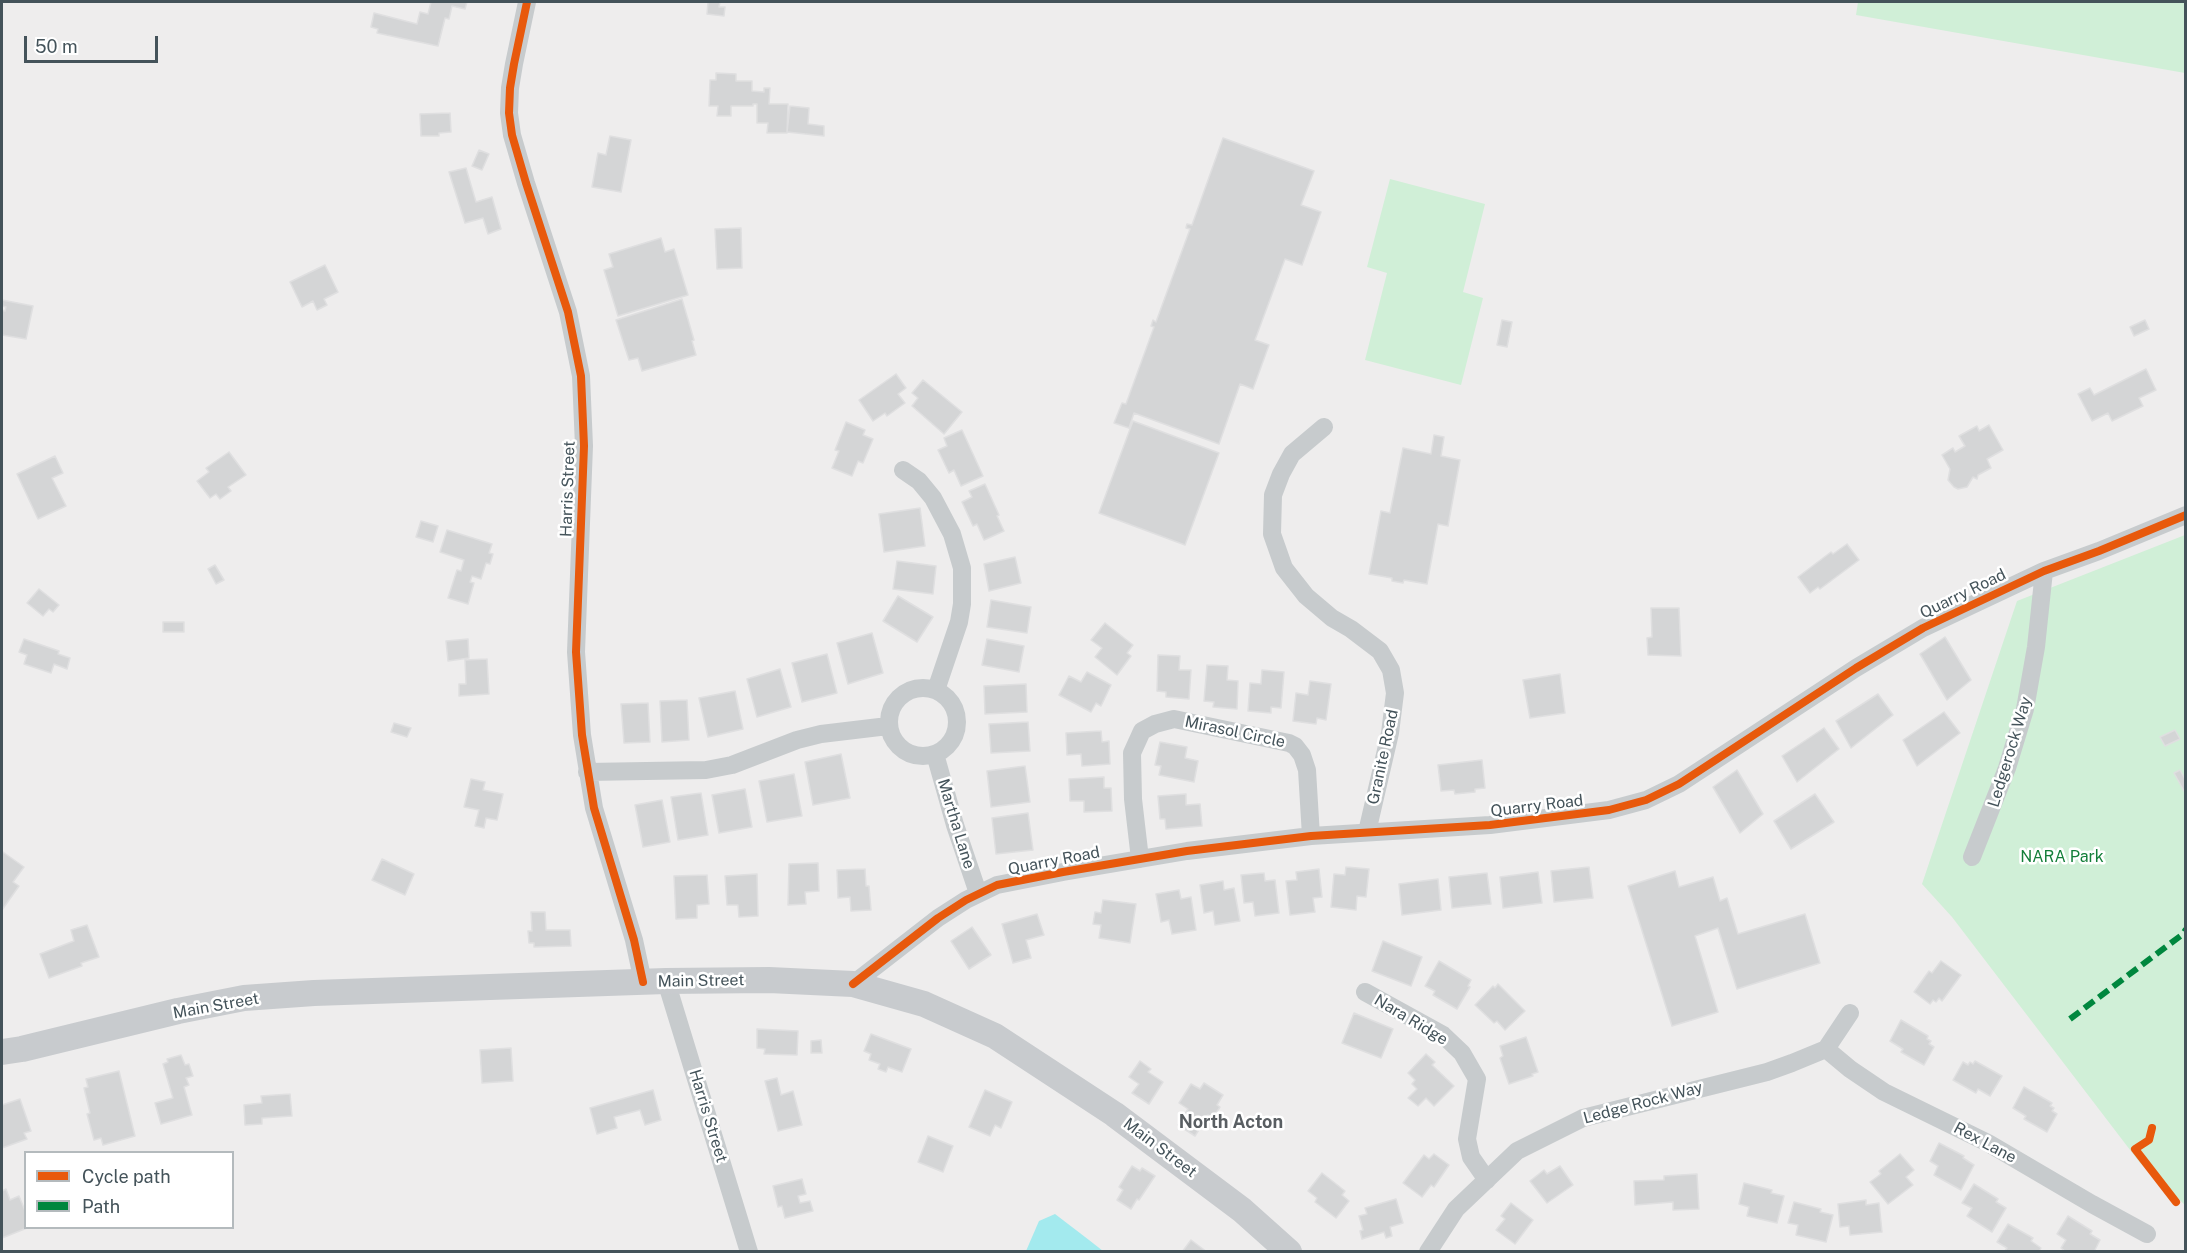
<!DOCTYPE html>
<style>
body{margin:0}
#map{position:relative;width:2187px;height:1253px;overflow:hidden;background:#eeeded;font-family:"Public Sans",sans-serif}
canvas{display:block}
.frame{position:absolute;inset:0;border:3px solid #44535a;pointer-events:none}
.legend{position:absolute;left:24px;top:1151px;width:210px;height:78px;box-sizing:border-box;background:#fff;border:2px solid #b4babd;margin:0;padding:8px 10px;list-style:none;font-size:18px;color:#44535a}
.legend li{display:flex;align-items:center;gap:12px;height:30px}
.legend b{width:30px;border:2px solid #b4babd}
.scale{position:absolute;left:24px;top:36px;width:134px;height:27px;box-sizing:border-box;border:3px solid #44535a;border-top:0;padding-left:8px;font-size:18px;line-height:21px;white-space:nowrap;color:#44535a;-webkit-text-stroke:4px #fff;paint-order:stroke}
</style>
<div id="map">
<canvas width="2187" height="1253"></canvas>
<div class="frame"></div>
<ul class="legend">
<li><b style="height:8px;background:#e8590c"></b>Cycle path</li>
<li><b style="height:8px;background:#00873e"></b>Path</li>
</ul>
<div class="scale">50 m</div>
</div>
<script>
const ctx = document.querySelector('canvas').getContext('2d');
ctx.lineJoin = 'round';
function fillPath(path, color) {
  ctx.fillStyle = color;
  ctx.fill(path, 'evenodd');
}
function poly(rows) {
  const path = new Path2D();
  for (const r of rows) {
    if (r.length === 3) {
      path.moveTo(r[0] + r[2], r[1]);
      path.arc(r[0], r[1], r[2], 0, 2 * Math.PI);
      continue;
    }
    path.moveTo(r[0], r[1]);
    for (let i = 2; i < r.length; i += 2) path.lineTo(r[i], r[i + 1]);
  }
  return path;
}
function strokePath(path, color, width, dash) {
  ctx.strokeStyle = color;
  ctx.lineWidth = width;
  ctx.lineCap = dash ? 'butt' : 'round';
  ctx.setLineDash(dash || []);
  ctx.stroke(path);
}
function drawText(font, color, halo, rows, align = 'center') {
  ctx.font = font + ' "Public Sans",sans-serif';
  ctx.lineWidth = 5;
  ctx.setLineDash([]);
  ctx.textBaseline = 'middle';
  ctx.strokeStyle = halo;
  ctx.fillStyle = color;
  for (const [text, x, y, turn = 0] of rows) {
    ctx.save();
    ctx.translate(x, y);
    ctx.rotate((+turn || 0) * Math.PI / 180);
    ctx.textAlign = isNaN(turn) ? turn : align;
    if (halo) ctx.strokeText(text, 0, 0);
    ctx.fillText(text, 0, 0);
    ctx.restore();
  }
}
fillPath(poly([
 [1858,2,2185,2,2185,73,1856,15],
 [1390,179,1485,204,1463,292,1483,298,1461,385,1365,360,1387,273,1367,267],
 [2185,535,2185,1205,2140,1163,1952,917,1922,884,2017,601]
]), '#d0efd7');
fillPath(poly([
 [1055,1214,1089,1240,1103,1251,1026,1251,1039,1221]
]), '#a3eaee');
const building = poly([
 [431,2,467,2,465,9,452,6,449,19,445,18,438,46,377,33,378,29,371,27,374,13,417,24,420,12,428,14,431,2],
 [708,2,720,2,719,7,725,7,724,16,707,14,708,2],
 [716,73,736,74,736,81,752,81,752,91,764,92,764,88,770,88,769,104,788,104,787,133,767,133,768,123,757,123,757,104,753,104,753,106,731,106,731,116,717,116,718,106,709,106,710,80,716,80,716,73],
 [790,106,809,108,808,124,824,126,824,136,787,132,790,106],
 [450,113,451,132,439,133,439,136,421,136,420,114,450,113],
 [610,136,631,140,621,192,592,187,598,153,606,155,610,136],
 [1223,138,1314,171,1301,205,1321,212,1302,265,1285,259,1255,340,1269,345,1253,389,1240,384,1219,444,1134,413,1129,428,1114,423,1122,403,1126,404,1154,327,1151,326,1153,320,1156,322,1190,229,1186,228,1187,224,1192,225,1223,138],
 [479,150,489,154,482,170,472,166,479,150],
 [466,168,476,202,492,197,501,229,488,234,483,218,465,223,449,172,466,168],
 [741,228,742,268,717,269,715,229,741,228],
 [661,238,665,252,674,249,688,295,618,316,604,270,613,267,609,254,661,238],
 [325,265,338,292,324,299,327,305,317,310,313,301,302,307,290,282,325,265],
 [682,299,694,340,692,341,696,355,642,371,638,358,629,360,616,320,682,299],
 [2,300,33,306,26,339,2,335,2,310,5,311,6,307,2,306,2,300],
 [1502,320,1512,322,1507,347,1497,345,1502,320],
 [2145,320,2149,329,2134,336,2130,327,2145,320],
 [2146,369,2156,390,2139,398,2143,406,2112,421,2108,413,2092,421,2078,394,2090,388,2094,395,2146,369],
 [896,374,906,388,898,394,905,403,887,416,885,413,873,421,859,400,896,374],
 [923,380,962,412,944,434,912,406,918,398,912,393,923,380],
 [1133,421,1219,453,1185,545,1099,513,1133,421],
 [846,422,865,430,863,435,873,439,863,463,858,461,852,476,832,468,839,451,835,450,846,422],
 [1989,425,2003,450,1987,459,1991,468,1978,475,1977,479,1973,477,1967,487,1958,489,1954,487,1948,480,1950,469,1942,455,1953,448,1955,452,1965,446,1959,436,1977,426,1979,431,1989,425],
 [962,430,983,476,961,486,954,470,949,473,938,450,947,446,944,438,962,430],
 [1434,435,1444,437,1441,456,1460,460,1448,526,1438,524,1427,584,1404,580,1403,583,1392,581,1392,578,1369,574,1381,511,1390,513,1403,448,1431,454,1434,435],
 [229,452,246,475,228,487,231,491,220,499,216,494,210,498,197,481,209,472,206,468,229,452],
 [55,456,63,473,52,478,66,506,38,519,17,474,55,456],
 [985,484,999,515,997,516,1004,531,984,540,977,524,973,526,962,502,972,497,969,491,985,484],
 [920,508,925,546,884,552,879,514,920,508],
 [421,521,438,526,433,542,416,537,421,521],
 [447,530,492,544,489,553,493,554,490,564,486,563,481,579,472,576,470,582,474,583,468,604,448,598,457,570,461,571,464,560,440,552,447,530],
 [1847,544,1859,560,1820,589,1818,587,1810,593,1798,577,1831,552,1833,554,1847,544],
 [1015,557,1021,583,989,591,984,564,1015,557],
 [897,561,936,566,933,594,893,589,897,561],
 [215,565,224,580,216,584,208,569,215,565],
 [39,589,59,605,53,612,49,609,43,616,27,603,39,589],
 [898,596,933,617,917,642,883,621,898,596],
 [991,600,1031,607,1027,633,987,627,991,600],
 [1651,608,1679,608,1681,656,1648,655,1647,638,1652,637,1651,608],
 [163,622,184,622,184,632,163,632,163,622],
 [1105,623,1133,645,1127,653,1131,656,1117,675,1095,657,1102,648,1091,640,1105,623],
 [872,633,883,673,848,684,837,643,872,633],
 [1945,637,1971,680,1947,700,1920,654,1945,637],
 [24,639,59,651,58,654,70,658,67,669,54,664,51,673,24,664,27,655,19,652,24,639],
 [468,639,469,658,448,661,446,641,468,639],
 [987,639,1024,646,1019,672,982,665,987,639],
 [827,654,837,693,802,702,792,663,827,654],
 [1158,655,1180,656,1179,670,1191,670,1189,699,1166,697,1166,692,1157,691,1158,655],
 [487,659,489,694,459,696,459,684,466,684,465,660,487,659],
 [1207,665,1228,666,1227,680,1238,681,1237,709,1213,707,1214,702,1204,701,1207,665],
 [780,669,791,707,757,717,747,679,780,669],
 [1262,670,1284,672,1281,708,1271,707,1271,713,1248,711,1250,683,1261,684,1262,670],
 [1087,672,1111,685,1101,706,1096,703,1091,712,1059,695,1069,676,1081,682,1087,672],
 [1560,674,1565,713,1530,718,1523,680,1560,674],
 [1310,681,1331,684,1326,720,1317,718,1316,724,1293,721,1296,693,1308,695,1310,681],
 [1026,684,1027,712,985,714,984,686,1026,684],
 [735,691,743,729,708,737,699,698,735,691],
 [1878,694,1893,715,1851,748,1836,721,1878,694],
 [687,700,689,740,662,742,660,701,687,700],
 [648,703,650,742,624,743,621,704,648,703],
 [1944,712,1960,733,1917,766,1903,740,1944,712],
 [1028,722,1030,751,991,753,989,724,1028,722],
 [394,723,411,728,407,737,391,732,394,723],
 [1824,728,1839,749,1797,782,1782,756,1824,728],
 [2175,730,2180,739,2165,746,2160,737,2175,730],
 [1101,731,1102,742,1109,741,1110,764,1082,766,1081,754,1067,755,1066,733,1101,731],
 [1160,742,1187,747,1185,758,1198,761,1194,782,1159,775,1161,766,1155,765,1160,742],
 [841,754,850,798,813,805,805,762,841,754],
 [1482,760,1485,788,1475,789,1475,792,1455,794,1454,790,1441,791,1438,765,1482,760],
 [1025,766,1030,802,991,807,987,771,1025,766],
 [1737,770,1763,814,1740,833,1713,787,1737,770],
 [2180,770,2186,781,2186,790,2184,791,2174,773,2180,770],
 [794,774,802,816,767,822,759,781,794,774],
 [1104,777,1104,788,1111,788,1112,811,1084,812,1084,801,1070,801,1069,779,1104,777],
 [471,779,485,782,483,790,503,794,497,820,486,818,484,828,475,826,479,810,464,807,471,779],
 [745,789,752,827,719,833,712,795,745,789],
 [701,793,708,835,678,840,671,797,701,793],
 [1186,794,1186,805,1200,804,1202,826,1166,829,1165,819,1160,819,1158,796,1186,794],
 [1815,794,1834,822,1791,849,1774,821,1815,794],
 [662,800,670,842,643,847,635,805,662,800],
 [1028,813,1033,850,996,854,992,818,1028,813],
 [3,852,24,867,13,882,19,886,2,910,2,854,3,852],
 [382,859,414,874,405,895,372,880,382,859],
 [818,863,819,891,805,892,806,904,788,905,789,864,818,863],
 [1346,867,1369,869,1366,897,1357,896,1356,910,1331,907,1334,874,1345,875,1346,867],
 [1589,867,1593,898,1554,902,1551,871,1589,867],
 [865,869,866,886,869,886,871,910,851,911,850,897,838,898,837,870,865,869],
 [1319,869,1322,897,1313,898,1315,912,1290,915,1286,881,1297,880,1296,872,1319,869],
 [1675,871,1679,887,1713,877,1720,901,1727,898,1738,934,1805,914,1820,963,1737,989,1718,928,1695,936,1718,1012,1672,1026,1628,886,1675,871],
 [1538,872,1542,903,1503,908,1500,877,1538,872],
 [1264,873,1265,881,1275,880,1279,913,1255,916,1253,902,1244,903,1241,875,1264,873],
 [1487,873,1491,904,1452,908,1449,877,1487,873],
 [757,874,758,916,739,917,738,905,727,905,725,876,757,874],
 [707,875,709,904,697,905,697,918,676,919,674,876,707,875],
 [1438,879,1441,910,1402,915,1399,884,1438,879],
 [1223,881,1224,890,1234,888,1240,921,1215,925,1213,911,1204,913,1200,885,1223,881],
 [1179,890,1181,899,1191,897,1196,930,1172,934,1169,920,1161,922,1156,894,1179,890],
 [1103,900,1136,904,1130,943,1099,938,1101,925,1093,924,1095,912,1101,913,1103,900],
 [531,912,545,912,546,930,570,930,571,946,534,947,534,943,529,943,528,931,532,931,531,912],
 [1037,914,1044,935,1026,940,1031,958,1013,963,1002,924,1037,914],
 [87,925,99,957,81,963,82,966,49,978,40,954,74,941,71,930,87,925],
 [972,927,991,955,969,969,951,941,972,927],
 [1383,941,1422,957,1411,986,1372,971,1383,941],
 [1439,961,1471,980,1468,986,1470,987,1457,1009,1433,995,1435,991,1425,986,1439,961],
 [1941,961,1961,975,1942,1001,1939,998,1936,1002,1933,1000,1930,1004,1914,992,1929,971,1932,973,1941,961],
 [1498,984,1525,1011,1505,1030,1497,1021,1494,1023,1475,1005,1493,986,1495,988,1498,984],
 [1354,1013,1393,1029,1381,1058,1342,1043,1354,1013],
 [1901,1020,1928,1036,1927,1039,1931,1041,1929,1044,1934,1047,1924,1065,1901,1052,1903,1049,1890,1041,1901,1020],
 [757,1029,798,1031,797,1055,764,1054,765,1049,757,1048,757,1029],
 [871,1034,911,1049,902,1072,888,1067,886,1072,878,1069,880,1064,869,1060,871,1054,864,1051,871,1034],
 [1526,1037,1538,1072,1532,1074,1533,1076,1509,1084,1500,1058,1503,1056,1500,1046,1526,1037],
 [821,1040,822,1053,811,1053,811,1041,821,1040],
 [511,1048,513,1081,482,1083,480,1050,511,1048],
 [1426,1054,1435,1062,1432,1065,1454,1086,1434,1106,1426,1098,1418,1106,1408,1098,1417,1089,1412,1084,1415,1080,1408,1073,1426,1054],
 [181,1055,185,1065,189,1064,193,1076,186,1078,189,1085,184,1087,192,1115,161,1124,155,1103,173,1098,163,1064,168,1062,167,1059,181,1055],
 [1140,1061,1151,1069,1148,1072,1163,1082,1149,1104,1132,1093,1139,1084,1129,1077,1140,1061],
 [1975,1061,2002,1076,1990,1096,1978,1089,1976,1093,1953,1080,1963,1062,1968,1065,1970,1062,1973,1064,1975,1061],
 [119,1071,135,1136,103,1145,101,1138,94,1140,87,1114,90,1113,84,1088,88,1087,86,1079,119,1071],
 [777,1078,781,1095,793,1091,802,1125,778,1131,765,1081,777,1078],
 [1204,1083,1223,1095,1217,1105,1220,1107,1213,1118,1208,1115,1195,1136,1178,1125,1188,1109,1179,1103,1191,1084,1200,1089,1204,1083],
 [2024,1087,2052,1103,2050,1106,2054,1108,2052,1111,2057,1114,2047,1132,2024,1119,2026,1116,2013,1108,2024,1087],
 [653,1090,661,1120,645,1125,640,1110,614,1117,617,1128,597,1134,590,1108,653,1090],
 [985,1090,1012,1102,1001,1128,995,1125,990,1136,969,1127,985,1090],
 [290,1094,292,1116,262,1118,262,1124,245,1125,244,1105,262,1103,261,1096,290,1094],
 [20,1099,31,1131,24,1133,27,1139,2,1148,2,1105,20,1099],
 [928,1136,953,1146,943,1172,918,1162,928,1136],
 [1939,1143,1964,1156,1963,1158,1974,1165,1961,1190,1934,1175,1938,1166,1930,1161,1939,1143],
 [1434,1154,1449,1165,1434,1187,1431,1185,1422,1197,1403,1183,1424,1155,1429,1159,1434,1154],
 [1900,1154,1914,1170,1906,1177,1913,1185,1888,1204,1870,1182,1881,1174,1879,1171,1900,1154],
 [1132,1166,1140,1171,1142,1168,1155,1176,1139,1200,1137,1199,1131,1209,1117,1200,1123,1190,1119,1187,1132,1166],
 [1560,1166,1573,1185,1547,1203,1530,1181,1544,1170,1547,1174,1560,1166],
 [1322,1173,1345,1191,1342,1195,1349,1201,1336,1218,1315,1202,1317,1198,1308,1191,1322,1173],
 [1697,1174,1699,1209,1673,1210,1673,1202,1635,1205,1634,1181,1664,1180,1664,1176,1697,1174],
 [802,1179,806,1194,798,1196,800,1203,810,1201,813,1211,785,1218,782,1206,778,1207,773,1186,802,1179],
 [1744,1183,1772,1190,1771,1193,1784,1196,1777,1223,1747,1216,1749,1207,1739,1204,1744,1183],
 [1974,1184,1998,1199,1996,1202,2006,1208,1992,1232,1967,1216,1972,1208,1962,1203,1974,1184],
 [6,1189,10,1200,19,1196,26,1213,26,1228,27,1228,2,1238,2,1191,6,1189],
 [1396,1199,1403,1223,1390,1227,1392,1236,1386,1238,1384,1232,1362,1239,1360,1231,1363,1230,1359,1216,1367,1214,1365,1208,1396,1199],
 [1866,1200,1866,1205,1879,1203,1882,1232,1850,1235,1849,1226,1840,1227,1838,1204,1866,1200],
 [1794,1202,1821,1209,1820,1212,1833,1215,1826,1242,1796,1235,1798,1225,1788,1223,1794,1202],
 [1511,1203,1533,1220,1515,1244,1496,1230,1505,1219,1501,1216,1511,1203],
 [2068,1216,2092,1231,2090,1234,2100,1240,2094,1252,2066,1252,2061,1248,2066,1240,2057,1234,2068,1216],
 [2008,1224,2033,1238,2031,1241,2041,1248,2039,1252,2004,1252,2007,1248,1997,1242,2008,1224],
 [1191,1240,1207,1252,1182,1252,1191,1240]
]);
fillPath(building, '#d4d5d6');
strokePath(building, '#dfdfe0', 1.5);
strokePath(poly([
 [527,2,514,64,510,88,509,113,512,135,526,183,568,312,581,376,584,446,576,652,582,735,594,808,634,940,643,982],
 [1324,427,1292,454,1281,474,1273,495,1272,534,1284,568,1306,596,1332,618,1351,629,1380,651,1391,670,1395,693,1390,733,1367,832],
 [903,470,919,481,933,498,952,534,962,568,962,604,959,622,936,690],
 [923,722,34],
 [935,754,955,825,978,893],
 [587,772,706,770,732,765,797,740,821,734,888,726],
 [1972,857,2007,768,2025,709,2036,647,2044,571],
 [1140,859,1133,799,1132,753,1142,731,1155,724,1174,719,1289,743,1295,746,1302,755,1307,770,1311,836],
 [666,981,749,1252],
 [853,984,938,918,966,900,997,885,1063,872,1187,851,1311,836,1490,825,1609,810,1646,800,1679,784,1856,668,1923,628,2044,571,2099,551,2186,515],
 [1365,992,1443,1035,1462,1053,1477,1079,1467,1139,1471,1157,1487,1180],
 [1826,1049,1850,1069,1884,1092,1988,1143,2092,1204,2147,1234],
 [1428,1252,1456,1209,1517,1151,1583,1118,1767,1072,1792,1063,1826,1049,1850,1013]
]), '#c7cbcd', 18);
strokePath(poly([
 [2,1052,22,1049,178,1011,244,998,314,993,666,981,769,980,853,984,924,1004,995,1036,1114,1114,1242,1210,1289,1252]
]), '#c8cbce', 26);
strokePath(poly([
 [2070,1019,2183,934,2186,929]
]), '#00873e', 6, [12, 6]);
strokePath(poly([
 [527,2,514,64,510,88,509,113,512,135,526,183,568,312,581,376,584,446,576,652,582,735,594,808,634,940,643,982],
 [853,984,938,918,966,900,997,885,1063,872,1187,851,1311,836,1490,825,1609,810,1646,800,1679,784,1856,668,1923,628,2044,571,2099,551,2186,515],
 [2152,1128,2149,1140,2135,1149,2176,1202]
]), '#e8590c', 8);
drawText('16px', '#44535a', '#fff', [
 ["Harris Street",568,489,-88],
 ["Quarry Road",1963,594,-26],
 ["Mirasol Circle",1235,732,12],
 ["Ledgerock Way",2010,752,-73],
 ["Granite Road",1383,757,-78],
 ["Quarry Road",1537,806,-7],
 ["Martha Lane",956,824,73],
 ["Quarry Road",1054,861,-11],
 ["Main Street",701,981,-1],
 ["Main Street",216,1006,-10],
 ["Nara Ridge",1411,1020,31],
 ["Ledge Rock Way",1643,1103,-15],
 ["Harris Street",708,1116,73],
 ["Rex Lane",1985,1143,28],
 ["Main Street",1160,1148,37]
]);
drawText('16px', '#137e39', '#fff', [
 ["NARA Park",2062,857]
]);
drawText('bold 18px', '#595e62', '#fff', [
 ["North Acton",1231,1122]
]);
</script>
